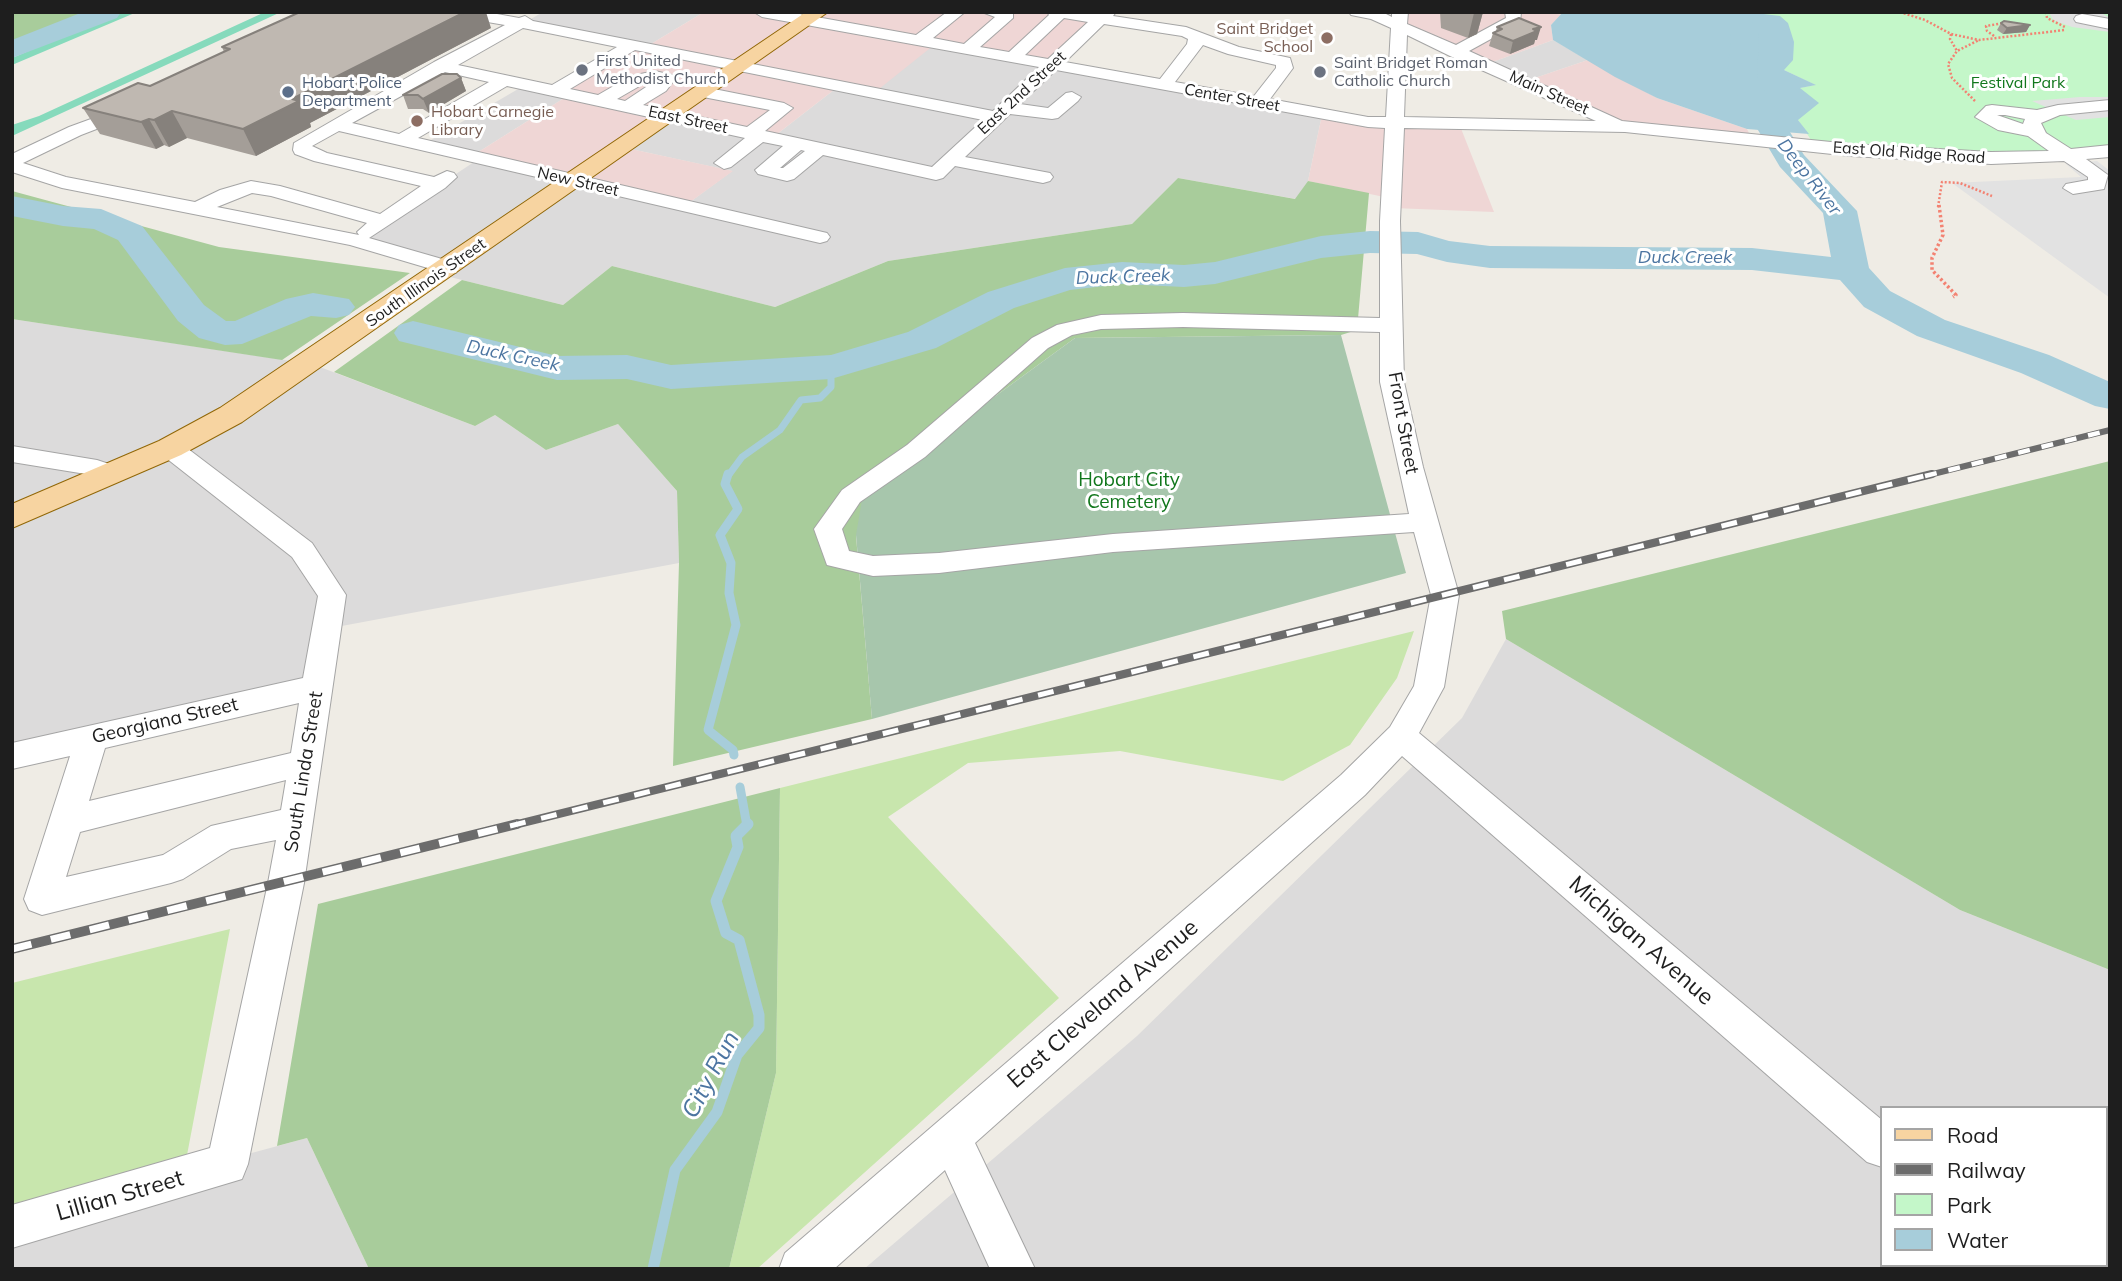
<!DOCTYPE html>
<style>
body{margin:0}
#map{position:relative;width:2122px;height:1281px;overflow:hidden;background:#efece5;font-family:Mulish,sans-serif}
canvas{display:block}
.frame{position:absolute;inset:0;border:14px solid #1e1e1e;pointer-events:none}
.legend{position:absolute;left:1880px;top:1106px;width:228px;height:161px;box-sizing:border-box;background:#fff;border:2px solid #a5a5a5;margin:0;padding:9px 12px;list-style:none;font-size:21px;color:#1e1e1e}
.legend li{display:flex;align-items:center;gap:14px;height:35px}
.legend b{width:35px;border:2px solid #a5a5a5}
</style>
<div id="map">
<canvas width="2122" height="1281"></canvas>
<div class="frame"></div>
<ul class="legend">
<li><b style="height:9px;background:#f7d4a1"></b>Road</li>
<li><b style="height:9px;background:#6c6c6c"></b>Railway</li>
<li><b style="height:19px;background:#c4f7c9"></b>Park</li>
<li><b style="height:19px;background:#a7cdda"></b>Water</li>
</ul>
</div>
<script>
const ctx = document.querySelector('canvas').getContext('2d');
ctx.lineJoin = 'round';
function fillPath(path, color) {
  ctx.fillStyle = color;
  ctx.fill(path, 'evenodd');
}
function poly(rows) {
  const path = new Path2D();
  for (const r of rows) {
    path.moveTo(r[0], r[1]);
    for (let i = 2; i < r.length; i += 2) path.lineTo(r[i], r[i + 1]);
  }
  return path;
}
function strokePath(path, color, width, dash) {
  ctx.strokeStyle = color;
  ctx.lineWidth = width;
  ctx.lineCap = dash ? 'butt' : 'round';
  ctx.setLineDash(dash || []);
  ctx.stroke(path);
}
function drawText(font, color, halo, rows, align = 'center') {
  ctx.font = font + ' Mulish,sans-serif';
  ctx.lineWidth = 6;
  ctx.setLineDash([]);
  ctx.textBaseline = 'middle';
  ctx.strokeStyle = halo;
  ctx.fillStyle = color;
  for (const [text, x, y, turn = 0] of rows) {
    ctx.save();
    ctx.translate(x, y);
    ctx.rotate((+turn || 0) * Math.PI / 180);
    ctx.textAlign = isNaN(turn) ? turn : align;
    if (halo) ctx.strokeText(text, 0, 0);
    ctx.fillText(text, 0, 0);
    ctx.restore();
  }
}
fillPath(poly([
 [543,12,704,12,646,47,524,23],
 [1553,40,1588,60,1526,81,1487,64],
 [934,45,1048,66,935,173,772,138,839,86],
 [1052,67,1322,115,1308,181,1296,199,1178,178,1132,224,888,261,775,307,612,266,563,305,442,275,575,183,686,205,732,171,626,148,669,117,937,176],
 [525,85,569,95,472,156,424,144],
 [477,160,570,182,448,266,358,239],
 [12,319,305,363,229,415,12,515],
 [312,364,475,426,495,415,546,450,618,424,677,491,679,563,331,628,337,594,176,448],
 [167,452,297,553,326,596,313,685,12,753,12,520],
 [1506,639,1960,910,2110,970,2110,1269,864,1269,1137,1036,1462,718],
 [1882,1108,2106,1108,2106,1265,1882,1265],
 [307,1138,369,1269,12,1269,12,1218]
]), '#dcdbdb');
fillPath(poly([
 [704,12,757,12,804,21,739,67,646,47],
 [765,12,1106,12,1050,65],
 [1402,12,1547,12,1562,15,1551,25,1553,40,1487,64,1402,26],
 [809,22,934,45,874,93,839,86,772,138,670,116],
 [632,46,737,68,668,115,556,90],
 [1588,60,1657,98,1747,129,1752,139,1625,126,1526,81],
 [569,95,666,116,574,180,472,156],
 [1322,115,1393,124,1389,198,1308,181],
 [1397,124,1460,126,1494,212,1393,208],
 [626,148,733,171,686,205,577,181]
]), '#efd6d5');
fillPath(poly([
 [1414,631,1397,678,1350,745,1283,781,1120,751,968,763,888,817,1059,998,757,1269,729,1269,776,1073,780,788],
 [230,929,187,1155,12,1205,12,983]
]), '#c8e6ad');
fillPath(poly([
 [12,12,92,12,12,44],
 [1178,178,1295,199,1308,181,1369,193,1357,330,1341,335,1075,338,990,400,918,461,856,536,872,719,673,766,679,563,677,491,618,424,546,450,495,415,475,426,334,372,462,280,563,305,612,266,775,307,888,261,1132,224],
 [12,191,219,247,410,273,282,360,12,319],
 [2110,461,2110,970,1960,910,1506,639,1502,611],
 [780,788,776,1073,729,1269,369,1269,307,1138,277,1146,318,904]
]), '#a8cc9b');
fillPath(poly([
 [1341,335,1406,573,872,719,856,535,863,494,918,461,990,400,1075,338]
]), '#a7c6ac');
fillPath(poly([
 [1745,12,2110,12,2110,147,1982,155,1813,143,1798,120,1799,88,1815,85,1784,70]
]), '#c4f7c9');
fillPath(poly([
 [121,12,137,12,12,65,12,58],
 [265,12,281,12,12,136,12,125,39,116]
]), '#86dabc');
fillPath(poly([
 [2049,12,2103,14,2110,18,2110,32,2072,27,2053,20],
 [2080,97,2110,97,2110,117,2076,120,2032,101],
 [2097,161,2110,171,2110,298,1952,183,2081,177,2066,164]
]), '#e2e2e2');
fillPath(poly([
 [1563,12,1747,12,1780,16,1788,23,1794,42,1793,60,1784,70,1816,85,1800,88,1819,103,1798,120,1809,134,1747,129,1657,98,1615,77,1553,40,1551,25]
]), '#a7cdda');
strokePath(poly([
 [728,476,742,457,780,430,801,400,820,398,831,387,831,367]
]), '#a7cdda', 7);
strokePath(poly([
 [728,474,725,484,738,509,720,535,731,563,729,593,736,625,708,730,733,750,734,755],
 [740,787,747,826]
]), '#a7cdda', 9);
strokePath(poly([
 [653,1269,675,1170,717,1112,737,1055,759,1028,759,1015,739,940,726,933,716,901,738,847,736,836,748,824]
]), '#a7cdda', 11);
fillPath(poly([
 [83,12,121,12,117,18,12,58,12,40,83,12],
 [1721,12,1747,12,1759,34,1757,78,1804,155,1857,211,1869,268,1890,291,1945,320,2049,355,2110,382,2110,409,2095,406,2021,373,1917,336,1864,307,1840,280,1752,270,1490,268,1447,262,1417,254,1370,253,1321,258,1215,284,1184,287,1122,284,1070,290,1014,308,936,348,831,379,671,389,627,379,557,380,399,341,394,333,399,325,413,321,557,356,627,355,671,365,831,355,908,332,988,292,1065,268,1122,262,1184,265,1215,262,1321,236,1370,231,1418,232,1449,241,1490,246,1752,248,1831,257,1823,213,1780,167,1727,78,1731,34,1721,12],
 [12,196,63,206,101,209,142,226,204,305,226,321,235,321,286,299,313,293,349,299,355,307,349,315,336,318,311,316,242,344,225,345,199,338,178,321,118,240,94,229,63,226,12,216,12,196]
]), '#a7cdda');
const minor = poly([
 [450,12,486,12,519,18,525,16,533,21,993,111,1039,67,762,17,754,12,789,12,916,35,947,12,965,12,933,38,964,44,995,17,982,12,1013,12,1013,18,980,47,1009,52,1049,15,1047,12,1116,12,1113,16,1186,27,1239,47,1290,58,1293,68,1270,99,1368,117,1386,117,1391,28,1371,19,1351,15,1349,12,1382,12,1392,17,1392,12,1408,12,1407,24,1456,45,1506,18,1505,12,1521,12,1520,23,1469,51,1622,121,1851,144,1991,152,2049,151,2028,136,1998,130,1975,117,1986,106,1992,105,2037,110,2058,105,2110,100,2110,110,2060,115,2041,123,2046,133,2071,149,2110,145,2110,157,2086,159,2108,175,2104,189,2073,194,2063,188,2066,184,2088,180,2088,177,2064,161,1991,164,1851,156,1625,132,1404,128,1400,221,1404,382,1423,467,1459,595,1444,687,1419,733,1882,1120,1882,1167,1867,1162,1402,756,1365,795,975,1143,1035,1269,990,1269,945,1170,834,1269,779,1269,785,1253,1341,775,1390,727,1414,686,1431,595,1414,532,1113,552,939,573,873,576,827,565,814,529,842,490,907,445,1032,338,1057,325,1101,315,1183,313,1380,318,1380,221,1385,128,1368,127,1056,70,1020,104,1048,108,1066,93,1072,92,1081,97,1078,101,1058,118,1052,119,1010,114,965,157,1050,173,1053,177,1050,181,1043,183,955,166,943,178,936,180,823,155,794,179,787,181,758,174,755,170,783,146,763,142,731,167,724,169,714,163,745,138,507,86,418,138,827,233,830,237,827,241,820,243,339,131,312,146,327,153,434,177,447,171,454,173,457,177,445,188,369,238,456,263,459,268,456,273,448,274,350,245,62,188,12,172,12,154,69,127,132,104,141,109,138,113,81,135,23,163,66,177,195,202,220,190,251,181,280,186,380,214,421,186,314,161,295,154,293,150,294,143,434,62,505,25,458,17,450,12],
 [1064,18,1088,22,1048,59,1025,55,1064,18],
 [1104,24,1182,36,1188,39,1187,44,1160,79,1065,62,1104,24],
 [523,28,553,34,617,47,552,85,458,65,523,28],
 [1407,35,1450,56,1596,121,1404,117,1407,35],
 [1203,45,1228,54,1276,65,1276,68,1254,96,1175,82,1203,45],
 [635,50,983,120,932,167,765,131,793,108,784,103,704,87,698,88,695,92,698,96,770,110,747,127,643,105,666,91,675,79,672,75,655,71,631,76,598,95,570,89,635,50],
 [445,72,489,82,399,134,352,123,445,72],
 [655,81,625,101,617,99,643,84,655,81],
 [1997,115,2005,115,2025,119,2023,124,1997,115],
 [801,150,805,151,783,168,780,168,801,150],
 [252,193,271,196,367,223,357,232,359,235,217,207,252,193],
 [1183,327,1380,332,1380,382,1409,514,1113,534,939,553,873,556,849,551,842,529,860,502,925,457,1048,348,1072,335,1101,329,1183,327],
 [2082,14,2110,19,2110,29,2076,22,2074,19,2076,16,2082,14],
 [170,440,179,442,312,543,346,595,304,883,248,1164,242,1179,12,1248,12,1205,210,1148,268,883,276,840,231,849,183,879,171,883,42,915,29,910,24,899,70,756,12,769,12,743,303,678,318,596,292,557,161,454,157,448,161,442,170,440],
 [299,703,291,753,89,801,105,748,299,703],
 [286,780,281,810,211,826,163,855,66,877,80,832,286,780],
 [12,446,97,460,121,468,125,474,121,480,112,482,92,475,12,462,12,446],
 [1998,1265,2044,1265,2046,1269,2000,1269,1998,1265]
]);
const major = poly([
 [806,12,828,12,242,422,181,455,12,528,12,504,159,441,220,408,806,12]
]);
strokePath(minor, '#a5a5a5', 2);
strokePath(major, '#916707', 2);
strokePath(poly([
 [1900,12,1925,20,1951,34,1979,40,2065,30],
 [2046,12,2047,18,2065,27],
 [1951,34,1950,39,1957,51],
 [1994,36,1987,31,1986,26,2004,23],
 [1975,101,1952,78,1948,64,1957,51,1979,40],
 [1938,207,1942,182,1960,183,1992,196]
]), '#f38272', 2.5, [2, 2]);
strokePath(poly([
 [1939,205,1943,235,1932,258,1932,270,1956,295,1953,297]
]), '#f38272', 3.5, [2.5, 2.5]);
fillPath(minor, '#fff');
fillPath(major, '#f7d4a1');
const railFar2 = poly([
 [1925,476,2110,430]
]);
const railFar1 = poly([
 [510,826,1932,474]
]);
const rail = poly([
 [12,949,517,824]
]);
strokePath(railFar2, '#6c6c6c', 6);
strokePath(railFar1, '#6c6c6c', 8);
strokePath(rail, '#6c6c6c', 10);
strokePath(railFar2, '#fff', 4.5, [12]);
strokePath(railFar1, '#fff', 5, [16]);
strokePath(rail, '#fff', 7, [20]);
fillPath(poly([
 [1440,12,1483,12,1477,34,1468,38,1441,28],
 [2001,23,2030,25,2026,32,2003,34,1997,30],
 [1497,27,1537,40,1535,40,1534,44,1510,54,1489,46,1493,33,1496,31],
 [491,28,310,123,311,127,256,156,187,138,169,147,164,145,156,149,100,134,83,108,150,86,224,52,222,47],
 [461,78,466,91,429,113,423,109,408,109,403,95]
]), '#a49e98');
fillPath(poly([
 [465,12,486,12,491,28,310,123,311,127,256,156,243,129,292,99],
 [1476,12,1483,12,1477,34,1468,38,1474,13],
 [2030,25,2026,32,2003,34,2007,28],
 [1541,27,1537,40,1535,40,1534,44,1510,54,1513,41,1533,29],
 [461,78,466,91,429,113,423,99],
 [172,111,187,138,169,147,154,120],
 [149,119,164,145,156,149,141,122]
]), '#86817c');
const building = poly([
 [300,12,465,12,292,99,299,101,243,129,172,111,154,120,149,119,141,122,83,108,138,83,150,86,230,49,222,47,300,12],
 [1519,18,1541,27,1533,29,1537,31,1513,41,1493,33,1502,29,1497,27,1519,18],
 [2004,21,2030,25,2007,28,2001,23,2004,21],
 [442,74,457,74,461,78,423,99,418,95,403,95,442,74]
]);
fillPath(building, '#bfb8b1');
strokePath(building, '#86817c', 2);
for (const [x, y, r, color] of [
 [1327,38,7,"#8d6e63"],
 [582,70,7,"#6b7280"],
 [1320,72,7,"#6b7280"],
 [288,92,7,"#5c6f8a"],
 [417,121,7,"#8d6e63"]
]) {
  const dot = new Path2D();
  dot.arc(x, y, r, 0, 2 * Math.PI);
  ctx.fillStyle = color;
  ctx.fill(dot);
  strokePath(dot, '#fff', 2.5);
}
drawText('16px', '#785e54', '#fff', [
 ["Saint Bridget",1313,29],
 ["School",1313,47],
 ["Hobart Carnegie",431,112,"left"],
 ["Library",431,130,"left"]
], 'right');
drawText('16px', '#5b616d', '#fff', [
 ["First United",596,61],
 ["Methodist Church",596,79],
 ["Saint Bridget Roman",1334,63],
 ["Catholic Church",1334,81]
], 'left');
drawText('16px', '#4e5e75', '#fff', [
 ["Hobart Police",302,83],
 ["Department",302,101]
], 'left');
drawText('16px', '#11771c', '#fff', [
 ["Festival Park",2018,83]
]);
drawText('16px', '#1e1e1e', '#fff', [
 ["East 2nd Street",1022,93,-43],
 ["Main Street",1549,93,24],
 ["Center Street",1232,98,10],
 ["East Street",688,120,12],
 ["East Old Ridge Road",1909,153,4],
 ["New Street",578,182,13],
 ["South Illinois Street",426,283,-35]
]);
drawText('italic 18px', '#4c75a1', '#fff', [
 ["Deep River",1809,177,52],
 ["Duck Creek",1685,258],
 ["Duck Creek",1123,277,-2],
 ["Duck Creek",513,356,12]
]);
drawText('19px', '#1e1e1e', '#fff', [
 ["Front Street",1403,423,80],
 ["Georgiana Street",165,721,-13],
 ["South Linda Street",304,772,-81]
]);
drawText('19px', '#11771c', '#fff', [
 ["Hobart City",1129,480],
 ["Cemetery",1129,502]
]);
drawText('23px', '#1e1e1e', '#fff', [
 ["Michigan Avenue",1641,941,41],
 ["East Cleveland Avenue",1103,1004,-41],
 ["Lillian Street",120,1196,-16]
]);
drawText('italic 24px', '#4c75a1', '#fff', [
 ["City Run",711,1075,-62]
]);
</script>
